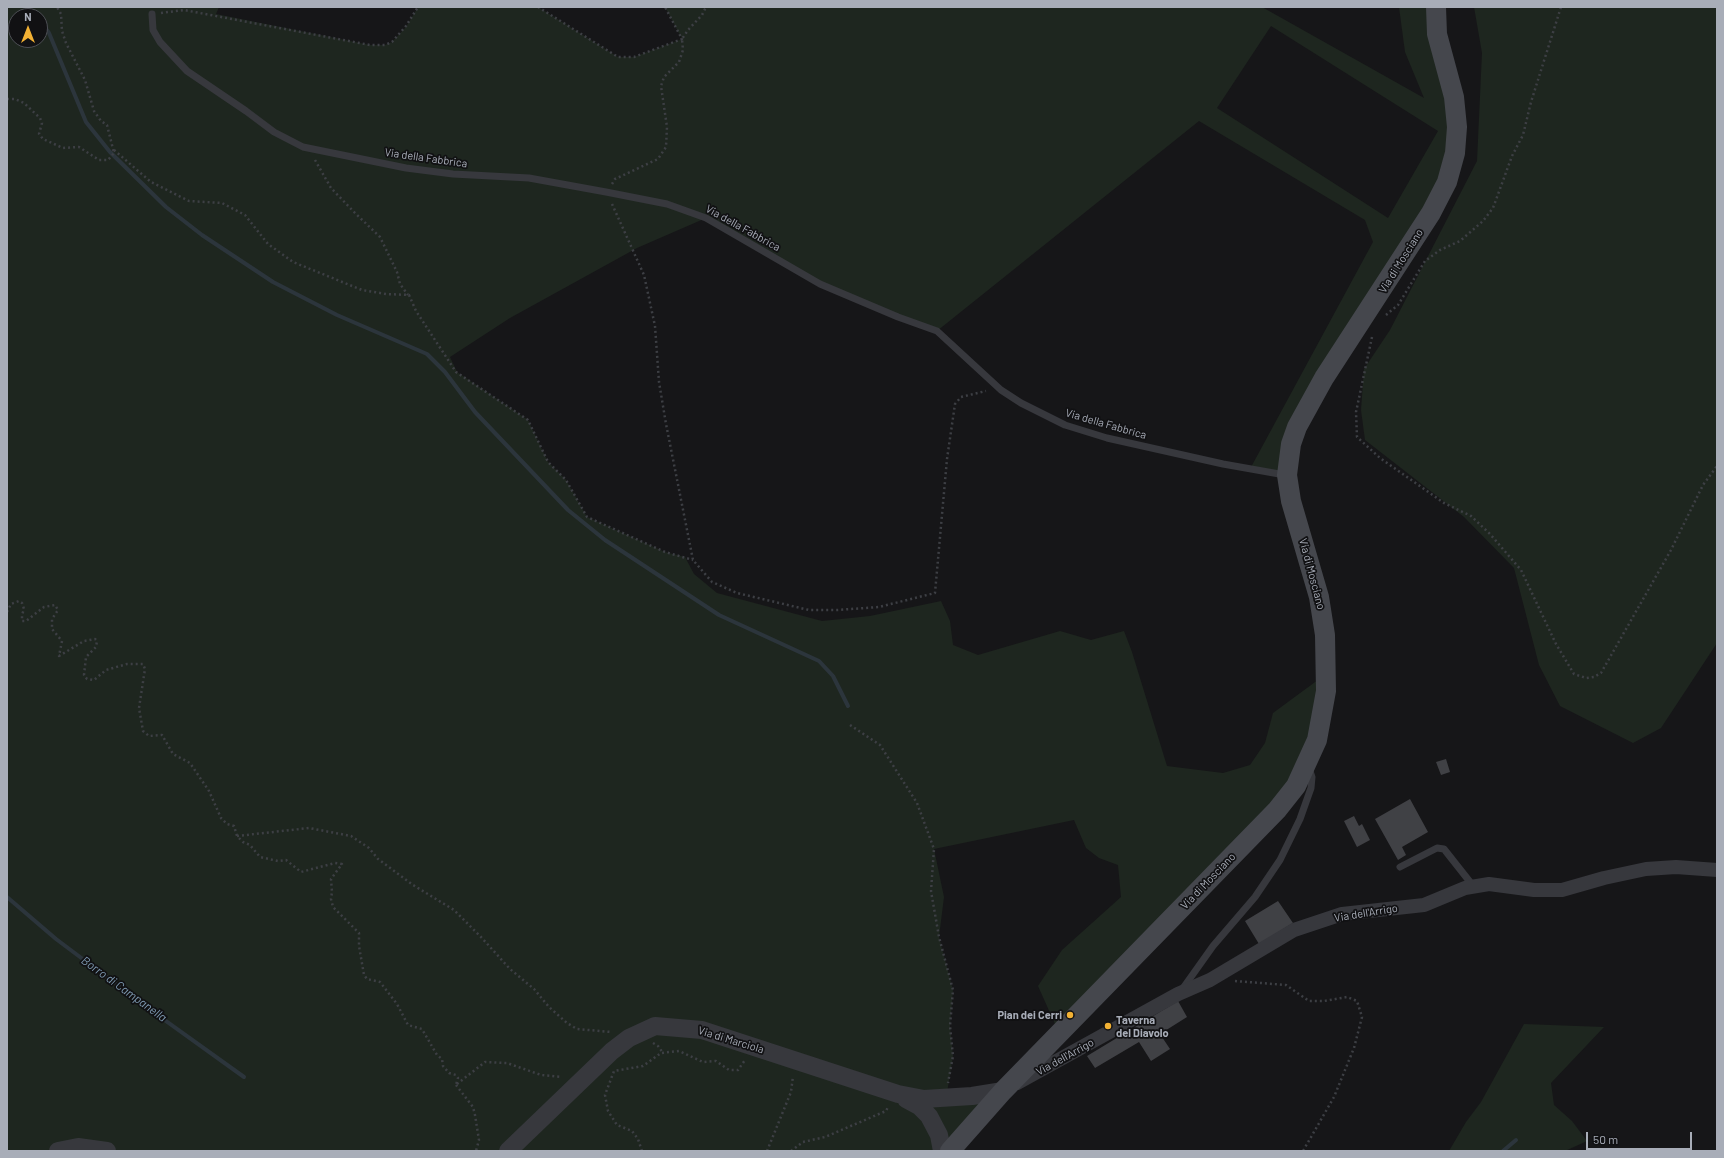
<!DOCTYPE html>
<style>
body{margin:0}
#map{position:relative;width:1724px;height:1158px;overflow:hidden;background:#161618;font-family:Barlow,sans-serif}
canvas{display:block}
.frame{position:absolute;inset:0;border:8px solid #a8adb8;pointer-events:none}
.north{position:absolute;left:8px;top:8px;width:40px;height:40px;box-sizing:border-box;background:#111113;border:1px solid #4d4f55;border-radius:50%;rotate:0deg;font-size:11px;font-weight:700;line-height:16px;text-align:center;color:#a8adb8}
.north::after{content:'';display:block;margin:auto;width:14px;height:18px;background:#f2b134;clip-path:polygon(50% 0,100% 100%,50% 72%,0 100%)}
.scale{position:absolute;left:1586px;top:1132px;width:106px;height:18px;box-sizing:border-box;border:2px solid #a8adb8;border-top:0;padding-left:5px;font-size:12px;line-height:14px;white-space:nowrap;color:#a8adb8;-webkit-text-stroke:3px #111113;paint-order:stroke}
</style>
<div id="map">
<canvas width="1724" height="1158"></canvas>
<div class="frame"></div>
<div class="north">N</div>
<div class="scale">50 m</div>
</div>
<script>
const ctx = document.querySelector('canvas').getContext('2d');
ctx.lineJoin = 'round';
function fillPath(path, color) {
  ctx.fillStyle = color;
  ctx.fill(path, 'evenodd');
}
function poly(rows) {
  const path = new Path2D();
  for (const r of rows) {
    path.moveTo(r[0], r[1]);
    for (let i = 2; i < r.length; i += 2) path.lineTo(r[i], r[i + 1]);
  }
  return path;
}
function strokePath(path, color, width, dash) {
  ctx.strokeStyle = color;
  ctx.lineWidth = width;
  ctx.lineCap = dash ? 'butt' : 'round';
  ctx.setLineDash(dash || []);
  ctx.stroke(path);
}
function drawText(font, color, halo, rows, align = 'center') {
  ctx.font = font + ' Barlow,sans-serif';
  ctx.lineWidth = 3.5;
  ctx.setLineDash([]);
  ctx.textBaseline = 'middle';
  ctx.strokeStyle = halo;
  ctx.fillStyle = color;
  for (const [text, x, y, turn = 0] of rows) {
    ctx.save();
    ctx.translate(x, y);
    ctx.rotate((+turn || 0) * Math.PI / 180);
    ctx.textAlign = isNaN(turn) ? turn : align;
    if (halo) ctx.strokeText(text, 0, 0);
    ctx.fillText(text, 0, 0);
    ctx.restore();
  }
}
fillPath(poly([
 [7,7,219,7,216,14,370,45,385,45,392,42,406,27,418,7,538,7,618,57,634,57,682,39,665,7,1262,7,1424,98,1405,52,1399,7,1436,7,1455,153,1324,379,1287,475,1250,469,1373,242,1365,220,1199,121,937,331,820,284,706,218,637,248,510,318,450,357,457,372,528,420,548,462,566,480,587,517,665,552,685,557,694,574,717,593,822,621,870,616,941,601,950,621,953,645,978,655,1060,631,1091,640,1124,631,1132,652,1167,766,1223,773,1250,765,1265,743,1273,713,1326,674,1296,786,1059,1033,1038,986,1062,950,1121,897,1118,865,1099,858,1086,848,1074,820,934,849,944,897,939,937,953,990,950,1026,953,1056,946,1099,1003,1091,950,1151,7,1151],
 [16,16,40,16,40,40,16,40],
 [1271,26,1438,131,1388,218,1217,108],
 [1474,7,1717,7,1717,643,1661,728,1633,743,1560,706,1539,665,1514,568,1464,517,1365,440,1361,410,1364,369,1390,330,1477,161,1482,53],
 [1524,1024,1604,1027,1551,1083,1554,1105,1572,1121,1587,1141,1565,1151,1449,1151,1466,1122,1481,1102]
]), '#1e261f');
strokePath(poly([
 [26,7,36,16],
 [40,21,49,33,86,122,110,152,166,207,202,235,273,282,337,315,427,354,445,372,475,412,568,510,605,540,719,615,819,661,833,676,848,706],
 [7,897,56,939,152,1011,244,1077],
 [1503,1151,1516,1140]
]), '#2c353c', 4);
fillPath(poly([
 [1446,759,1450,772,1441,775,1436,762],
 [1410,799,1428,832,1402,847,1406,855,1398,860,1375,819],
 [1354,816,1359,826,1362,824,1370,840,1357,847,1344,821],
 [1278,901,1293,923,1259,944,1245,921],
 [1178,1001,1187,1017,1160,1034,1170,1049,1151,1061,1139,1042,1095,1068,1087,1056]
]), '#404145');
strokePath(poly([
 [538,7,618,57,634,57,682,39,665,7],
 [161,13,184,10,370,45,385,45,392,42,406,26,418,7],
 [7,99,15,99,24,103,40,118,42,123,39,134,43,139,63,148,79,147,99,160,108,160,114,153,107,125,101,121,94,111,85,80,66,43,62,31,61,14,57,7],
 [114,150,151,182,189,201,222,203,245,215,268,244,293,262,362,290,386,294,409,295,416,311,456,372,528,420,548,462,566,480,587,517,665,552,693,560],
 [315,160,331,188,355,213,380,237,397,272,400,284,408,295],
 [612,184,615,179,658,159,666,147,667,127,661,86,664,77,679,62,683,50,682,39,688,30,702,15,706,7],
 [612,204,644,275,655,326,659,382,666,424,693,560,712,582,737,593,809,610,837,610,879,607,935,593,947,459,955,404,961,397,986,391],
 [1386,315,1398,305,1425,261,1440,250,1460,241,1483,221,1493,208,1512,156,1523,135,1531,102,1561,7],
 [1372,337,1356,412,1357,437,1380,458,1444,503,1471,516,1490,534,1521,570,1556,644,1574,674,1586,678,1594,677,1601,673,1671,550,1703,485,1717,466],
 [7,612,11,604,19,601,22,603,24,609,22,615,22,621,26,621,44,607,55,605,58,610,52,619,52,629,62,641,59,656,84,641,95,639,97,641,96,647,86,657,84,675,87,679,94,680,106,670,127,664,143,664,145,669,139,708,143,731,149,736,162,735,173,754,190,763,209,791,221,818,227,824,234,826,237,836,243,842,250,845,260,857,278,861,286,860,301,872,335,863,342,864,331,879,332,892,331,899,333,907,359,933,359,946,364,975,367,979,380,982,397,1004,408,1025,422,1029,437,1055,442,1059,443,1066,449,1073,456,1075,458,1078,456,1085],
 [850,725,880,745,917,803,934,849,931,891,939,937,953,990,950,1026,953,1056,948,1083],
 [237,836,309,828,351,836,369,848,378,859,413,885,454,910,481,937,510,969,534,989,549,1007,567,1023,577,1029,611,1032],
 [1235,981,1286,985,1309,1001,1324,1001,1347,997,1357,1001,1362,1017,1354,1048,1334,1097,1303,1151],
 [653,1043,658,1046,663,1053],
 [457,1084,485,1062,507,1063,541,1075,562,1077],
 [456,1085,473,1107,475,1115,479,1140,476,1151],
 [642,1151,638,1139,632,1131,617,1125,608,1111,605,1095,614,1071,643,1066,661,1053,679,1051,703,1062,716,1061,729,1070,738,1070,745,1060],
 [767,1151,791,1092,793,1076],
 [791,1151,803,1142,825,1137,886,1111,888,1107]
]), '#3d3f44', 2.5, [2, 3]);
strokePath(poly([
 [152,14,153,30,160,42,187,71,246,111,274,132,303,147,406,168,453,174,529,178,606,192,667,204,706,218,820,284,898,317,937,331,1001,390,1021,403,1065,425,1107,438,1223,464,1285,475],
 [1400,867,1437,848,1444,849,1474,887],
 [1181,991,1213,946,1255,897,1280,860,1300,819,1311,788,1312,777,1309,768]
]), '#37383d', 7);
strokePath(poly([
 [1017,1083,1178,994,1210,980,1294,930,1342,914,1424,905,1465,888,1489,884,1534,890,1562,890,1604,878,1646,869,1676,867,1717,870]
]), '#37383d', 14);
strokePath(poly([
 [906,1099,919,1106,929,1116,939,1135,942,1151],
 [58,1151,78,1147,107,1151],
 [508,1151,612,1051,629,1038,655,1026,702,1030,898,1094,924,1099,972,1096,1003,1091]
]), '#37383d', 18);
strokePath(poly([
 [950,1151,1003,1091,1277,810,1296,786,1317,740,1326,691,1325,635,1319,597,1291,501,1287,475,1291,444,1297,427,1324,378,1431,213,1447,182,1455,153,1457,127,1454,97,1437,34,1436,7]
]), '#45474d', 20);
for (const [x, y, r, color] of [
 [1070,1015,4,"#f2b134"],
 [1108,1026,4,"#f2b134"]
]) {
  const dot = new Path2D();
  dot.arc(x, y, r, 0, 2 * Math.PI);
  ctx.fillStyle = color;
  ctx.fill(dot);
  strokePath(dot, '#111113', 1.5);
}
drawText('11px', '#a8adb8', '#111113', [
 ["Via della Fabbrica",426,158,8],
 ["Via della Fabbrica",743,228,29],
 ["Via di Mosciano",1401,261,-58],
 ["Via della Fabbrica",1106,424,16],
 ["Via di Mosciano",1312,574,75],
 ["Via di Mosciano",1208,881,-46],
 ["Via dell'Arrigo",1366,913,-9],
 ["Via di Marciola",731,1040,17],
 ["Via dell'Arrigo",1065,1057,-29]
]);
drawText('bold 11px', '#a8adb8', '#111113', [
 ["Pian dei Cerri",1062,1015],
 ["Taverna",1116,1020,"left"],
 ["del Diavolo",1116,1033,"left"]
], 'right');
drawText('italic 12px', '#7f9bb3', '#111113', [
 ["Borro di Campanella",124,989,36]
]);
</script>
